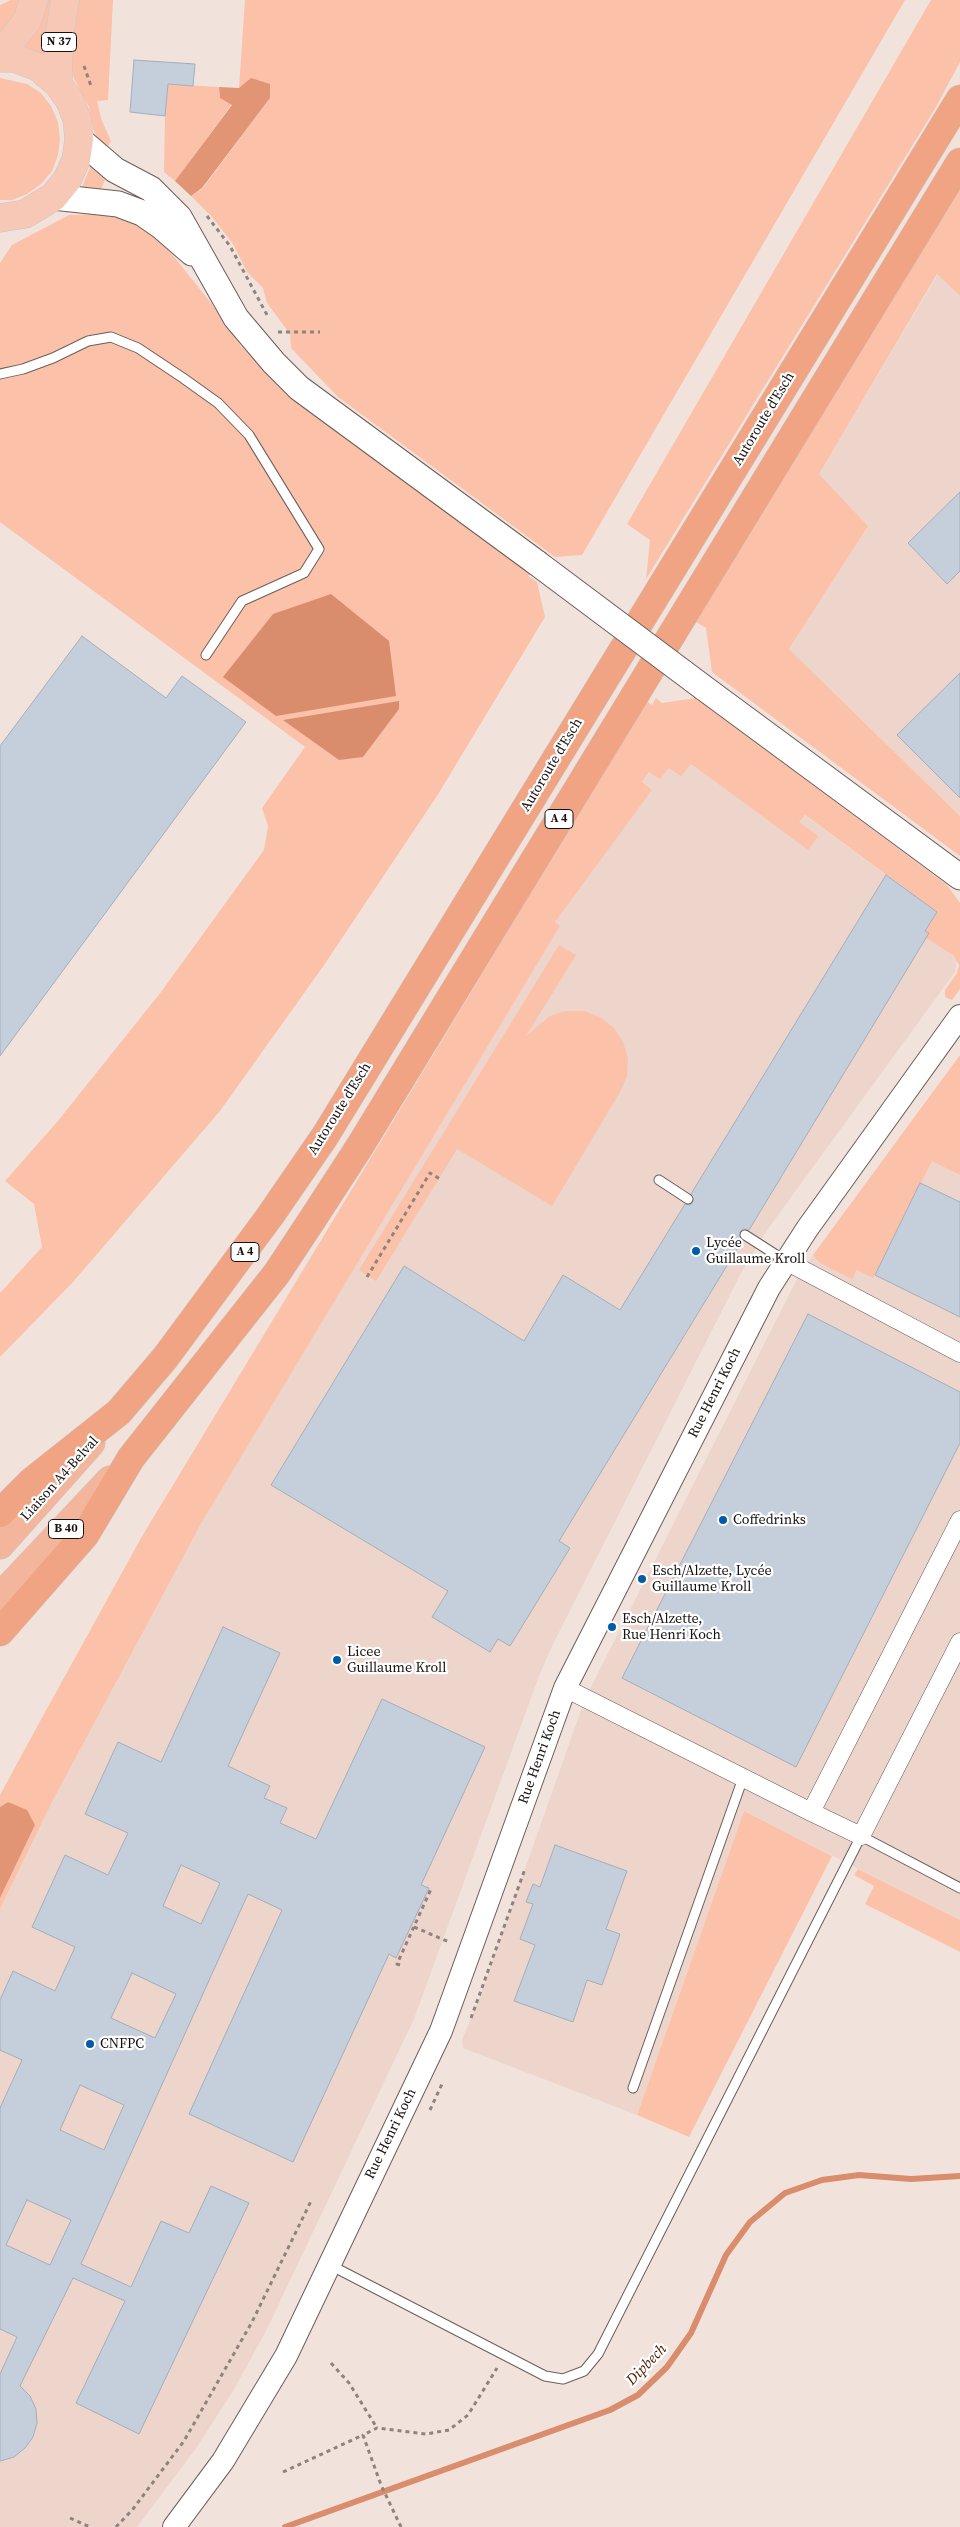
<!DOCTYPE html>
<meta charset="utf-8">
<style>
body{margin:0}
canvas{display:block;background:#f2e2dc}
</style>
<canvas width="960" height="2527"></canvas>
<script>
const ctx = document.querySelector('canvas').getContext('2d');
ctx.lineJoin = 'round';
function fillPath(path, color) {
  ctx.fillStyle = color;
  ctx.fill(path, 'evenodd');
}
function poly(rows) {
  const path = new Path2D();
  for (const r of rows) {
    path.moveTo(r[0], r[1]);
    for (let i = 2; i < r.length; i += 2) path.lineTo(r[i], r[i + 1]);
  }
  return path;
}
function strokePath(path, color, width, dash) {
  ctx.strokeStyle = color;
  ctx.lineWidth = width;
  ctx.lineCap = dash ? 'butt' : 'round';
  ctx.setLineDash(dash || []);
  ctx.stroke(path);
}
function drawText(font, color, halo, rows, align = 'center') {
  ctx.font = font + ' "Source Serif 4",serif';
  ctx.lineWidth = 4.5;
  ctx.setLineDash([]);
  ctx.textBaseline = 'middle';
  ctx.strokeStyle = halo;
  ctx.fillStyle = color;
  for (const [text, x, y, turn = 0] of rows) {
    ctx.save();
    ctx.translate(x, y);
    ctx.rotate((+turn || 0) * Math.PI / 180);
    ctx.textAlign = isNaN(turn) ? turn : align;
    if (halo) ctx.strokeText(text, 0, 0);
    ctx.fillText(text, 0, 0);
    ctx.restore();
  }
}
fillPath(poly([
 [938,274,960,296,960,816,789,649,868,526,819,474],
 [691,764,808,850,799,822,804,815,937,912,926,930,929,933,926,938,954,956,957,960,955,972,765,1233,740,1275,553,1644,539,1676,414,2019,266,2331,233,2391,197,2447,137,2527,0,2527,0,1909,52,1802,202,1522,560,926,554,922,652,790,642,782,650,772],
 [932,1160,960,1175,960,1920,744,1811,637,2115,463,2048,462,2040,479,1999,585,1699,801,1271,813,1255,820,1263,852,1278,920,1183]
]), '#edd5cb');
fillPath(poly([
 [11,0,28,0,0,41,0,5],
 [42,0,56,0,45,56,22,46],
 [74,0,113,0,108,100,97,101,102,121,111,141,105,150,101,146,93,129,89,107,74,79,70,61],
 [245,0,905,0,582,555,555,557,338,397,291,348,290,334,267,303,263,288,247,272,233,244,212,217,191,196,203,188,270,98,239,88],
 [931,0,960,0,960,62,936,107,646,579,650,540,627,524],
 [0,78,27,84,41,93,51,106,58,122,60,139,58,155,52,171,41,184,27,194,12,200,0,200],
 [168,84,219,87,220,98,232,104,175,181,164,172,165,116],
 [91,165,107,174,100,192,84,190,82,187],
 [960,188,960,296,937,274,819,474,868,526,789,649,960,816,960,856,712,672,706,628,696,622],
 [114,214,143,227,171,253,211,303,240,345,292,397,531,572,528,576,537,582,545,617,437,796,322,968,220,1111,73,1282,0,1357,0,1293,42,1247,34,1204,5,1181,57,1122,161,992,264,850,268,826,262,808,305,747,0,522,0,263,12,245,69,215],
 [656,698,662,703,696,698,947,885,960,903,960,989,952,1000,945,997,945,990,957,973,959,965,954,956,926,938,929,933,925,931,937,912,805,815,799,822,818,836,808,850,691,764,681,776,669,768,660,779,649,772,642,782,652,790,555,922,560,926,202,1522,52,1802,0,1909,0,1898,35,1825,8,1802,0,1807,0,1795,38,1725,141,1538,647,701,652,705],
 [559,945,576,955,526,1036,550,1016,566,1011,584,1011,600,1017,614,1028,623,1042,628,1059,627,1076,620,1092,552,1206,457,1149,376,1281,359,1270],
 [960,1055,960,1175,932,1161,873,1278,857,1270,852,1279,820,1263,813,1255],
 [744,1811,832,1856,689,2137,637,2115],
 [858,1869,960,1920,960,1952,865,1904,874,1886,854,1875]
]), '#fcc1a9');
fillPath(poly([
 [251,78,270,84,270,98,202,188,191,196,175,181,232,105,220,98,219,87,239,88],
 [8,1802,27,1810,35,1825,0,1898,0,1807]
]), '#e29575');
fillPath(poly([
 [331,594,389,641,396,696,276,716,223,677,273,614],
 [399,701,399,709,363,757,339,760,283,720]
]), '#d98d6d');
strokePath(poly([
 [285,2527,610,2410,638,2395,667,2367,691,2333,726,2255,750,2222,785,2193,822,2180,859,2175,911,2179,960,2176]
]), '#d98d6d', 6);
const building = poly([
 [134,60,195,64,193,86,168,84,165,116,130,112,134,60],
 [960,492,960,571,947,584,908,543,960,492],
 [82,636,166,698,182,676,246,722,0,1056,0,746,82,636],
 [960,673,960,798,897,735,960,673],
 [886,875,937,912,925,931,929,933,749,1230,743,1229,740,1232,742,1241,559,1541,570,1548,510,1646,498,1639,490,1652,432,1617,448,1591,271,1485,404,1266,524,1341,563,1275,620,1310,685,1204,690,1205,693,1202,691,1194,886,875],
 [920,1183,960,1202,960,1317,875,1275,920,1183],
 [808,1314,960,1392,960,1443,796,1767,622,1678,808,1314],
 [223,1627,280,1653,228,1766,270,1786,264,1798,287,1808,280,1823,316,1839,382,1699,485,1747,421,1885,429,1888,396,1958,389,1954,293,2162,189,2114,282,1910,248,1894,81,2264,131,2287,161,2221,189,2233,211,2186,249,2203,139,2434,76,2403,125,2301,73,2278,20,2386,30,2396,36,2409,37,2423,33,2437,25,2448,14,2457,0,2461,0,2374,17,2337,0,2329,0,2108,22,2060,0,2050,0,2000,13,1971,55,1991,75,1947,32,1927,65,1855,108,1875,128,1833,85,1814,118,1742,161,1762,223,1627],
 [181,1865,220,1883,201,1924,163,1906,181,1865],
 [132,1973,176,1994,155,2038,111,2018,132,1973],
 [80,2085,124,2105,104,2150,60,2130,80,2085],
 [27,2200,71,2220,50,2265,6,2245,27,2200],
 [555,1845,627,1871,606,1929,620,1934,602,1985,587,1980,573,2022,514,2001,535,1945,520,1939,533,1904,526,1902,533,1884,540,1887,555,1845]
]);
fillPath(building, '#c5cfdb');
strokePath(building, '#a4aeba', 1);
const service = poly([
 [0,374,23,369,53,358,88,341,111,337,138,348,183,378,218,403,249,435,319,549,304,573,242,601,206,655],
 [659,1180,688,1199],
 [745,1235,784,1260],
 [633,2088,743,1778],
 [330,2265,545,2376,563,2379,584,2371,598,2354,861,1836,960,1888]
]);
const minor = poly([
 [784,1260,960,1353],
 [565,1688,811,1812,960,1520],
 [811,1812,861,1836,960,1642]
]);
const tertiary = poly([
 [174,2527,223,2461,286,2356,441,2031,565,1688,769,1288,807,1229,960,1016]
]);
const secondary = poly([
 [79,139,115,170,151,189,179,217,236,318,274,363,299,388,537,563],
 [53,197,118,204,142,213,162,227,192,253],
 [704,688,960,877]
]);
const primary = poly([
 [0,49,10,42,27,21,34,0],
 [0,58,14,58,38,67,58,84,70,101,77,119,79,139,76,160,67,180,53,197,25,214,0,218],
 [58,84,59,38,65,0]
]);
const trunk = poly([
 [0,1545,91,1443],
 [0,1597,110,1480]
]);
const motorway = poly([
 [0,1513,32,1481,119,1412,165,1358,270,1216,325,1136,960,99],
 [0,1632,85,1535,131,1458,277,1273,312,1220,360,1146,960,162]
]);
strokePath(service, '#6c5e59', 11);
strokePath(minor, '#6c5e59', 19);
strokePath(tertiary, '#6c5e59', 24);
strokePath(secondary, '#6c5e59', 27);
strokePath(primary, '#c7c6c6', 29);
strokePath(trunk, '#c7c6c6', 29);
strokePath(motorway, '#c7c6c6', 29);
strokePath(poly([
 [84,66,91,86],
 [207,216,230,246,267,315,266,318],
 [278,332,320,332],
 [367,1277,430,1173,440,1179],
 [414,1927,449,1942],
 [400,1965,397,1964,431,1889],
 [471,2018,525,1869],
 [430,2110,442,2084],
 [331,2363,349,2383,377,2428],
 [283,2472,363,2435],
 [70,2518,90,2527],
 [116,2527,133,2509,184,2441,252,2322,312,2199],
 [401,2527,381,2485,363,2435,377,2428,426,2434,449,2430,468,2415,497,2368]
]), '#8e837f', 3, [4, 4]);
strokePath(service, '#fff', 9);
strokePath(minor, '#fff', 18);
strokePath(tertiary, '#fff', 22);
strokePath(secondary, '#fff', 25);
strokePath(primary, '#f6c8b5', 28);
strokePath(trunk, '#f3b69c', 28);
strokePath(motorway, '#f0a484', 28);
const secondaryBridge = poly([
 [537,563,704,688]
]);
strokePath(secondaryBridge, '#6c5e59', 27, []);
strokePath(secondaryBridge, '#fff', 25);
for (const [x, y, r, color] of [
 [696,1251,5,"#005ca9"],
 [723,1520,5,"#005ca9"],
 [642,1579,5,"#005ca9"],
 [612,1627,5,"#005ca9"],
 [337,1660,5,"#005ca9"],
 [90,2044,5,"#005ca9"]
]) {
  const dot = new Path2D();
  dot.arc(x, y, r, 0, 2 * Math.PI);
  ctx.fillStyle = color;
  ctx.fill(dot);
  strokePath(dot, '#fff', 2);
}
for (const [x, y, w] of [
 [59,42,35],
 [559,819,28],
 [245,1252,28],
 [66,1529,35]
]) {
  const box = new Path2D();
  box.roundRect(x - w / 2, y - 9.5, w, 19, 4);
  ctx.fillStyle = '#fff';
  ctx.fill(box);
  strokePath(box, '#171210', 1);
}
drawText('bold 12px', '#171210', null, [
 ["N 37",59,42],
 ["A 4",559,819],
 ["A 4",245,1252],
 ["B 40",66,1529]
]);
drawText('14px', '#171210', '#fff', [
 ["Autoroute d'Esch",764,419,-59],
 ["Autoroute d'Esch",552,765,-59],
 ["Autoroute d'Esch",340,1109,-58],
 ["Rue Henri Koch",715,1393,-63],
 ["Liaison A4-Belval",60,1479,-48],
 ["Rue Henri Koch",540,1757,-70],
 ["Rue Henri Koch",391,2134,-64]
]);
drawText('14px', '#171210', '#fff', [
 ["Lycée",706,1243],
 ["Guillaume Kroll",706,1259],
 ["Coffedrinks",733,1520],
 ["Esch/Alzette, Lycée",652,1571],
 ["Guillaume Kroll",652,1587],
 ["Esch/Alzette,",622,1619],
 ["Rue Henri Koch",622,1635],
 ["Licee",347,1652],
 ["Guillaume Kroll",347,1668],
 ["CNFPC",100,2044]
], 'left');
drawText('italic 15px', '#4b1a03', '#fff', [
 ["Dipbech",647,2365,-46]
]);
</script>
